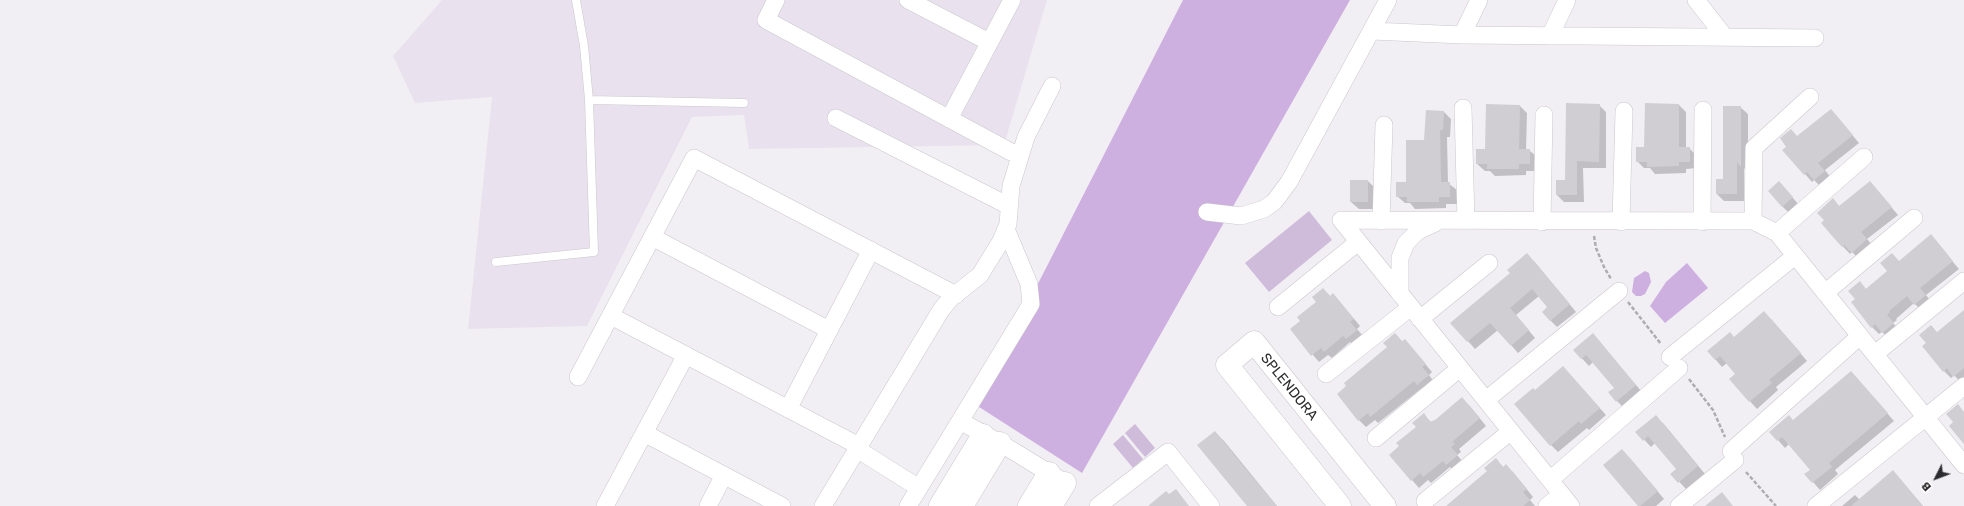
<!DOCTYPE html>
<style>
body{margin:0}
#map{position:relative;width:1964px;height:506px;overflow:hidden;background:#f2eff4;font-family:Rubik,sans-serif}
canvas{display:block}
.north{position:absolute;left:1916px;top:458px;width:40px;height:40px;-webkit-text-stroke:3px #fff;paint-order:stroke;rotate:228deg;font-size:11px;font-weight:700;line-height:16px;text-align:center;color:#2c2b2d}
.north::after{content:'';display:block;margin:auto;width:14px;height:18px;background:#2c2b2d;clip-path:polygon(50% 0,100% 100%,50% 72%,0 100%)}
</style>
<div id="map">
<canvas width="1964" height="506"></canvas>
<div class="north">B</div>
</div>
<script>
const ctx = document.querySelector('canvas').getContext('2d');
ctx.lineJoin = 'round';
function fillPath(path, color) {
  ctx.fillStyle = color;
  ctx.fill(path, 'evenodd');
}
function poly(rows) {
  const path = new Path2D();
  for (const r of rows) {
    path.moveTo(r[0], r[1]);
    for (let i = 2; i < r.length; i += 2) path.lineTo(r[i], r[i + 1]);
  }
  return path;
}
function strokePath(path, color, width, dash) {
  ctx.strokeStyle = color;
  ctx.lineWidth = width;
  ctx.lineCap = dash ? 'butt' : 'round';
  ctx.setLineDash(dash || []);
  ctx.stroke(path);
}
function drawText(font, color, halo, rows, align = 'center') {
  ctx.font = font + ' Rubik,sans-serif';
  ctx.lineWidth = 3.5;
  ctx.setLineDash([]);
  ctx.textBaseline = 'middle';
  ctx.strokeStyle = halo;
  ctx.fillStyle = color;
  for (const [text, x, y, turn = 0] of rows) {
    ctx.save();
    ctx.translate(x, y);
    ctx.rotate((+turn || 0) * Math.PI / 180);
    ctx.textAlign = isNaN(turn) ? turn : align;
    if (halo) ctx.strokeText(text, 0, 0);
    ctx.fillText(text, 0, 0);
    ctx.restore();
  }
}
fillPath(poly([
 [442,0,1047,0,1004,145,749,149,744,115,692,117,587,326,468,329,492,97,415,103,393,56]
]), '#e9e2ee');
fillPath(poly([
 [1309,211,1332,240,1269,292,1245,263],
 [1135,424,1155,448,1145,457,1125,433],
 [1123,435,1143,459,1133,468,1113,444]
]), '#cfbcdb');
fillPath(poly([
 [1183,0,1350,0,1082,473,976,405],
 [1687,263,1708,288,1665,323,1650,306,1666,282],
 [1645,271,1649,273,1651,282,1645,294,1641,296,1636,296,1632,292,1634,278]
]), '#cdafe0');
fillPath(poly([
 [1599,105,1606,112,1606,168,1583,168,1584,202,1564,202,1557,195,1557,181,1566,181],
 [1679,105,1686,112,1686,148,1689,148,1696,155,1697,168,1686,169,1686,173,1655,174,1650,168,1644,168,1637,161,1645,148],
 [1520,106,1527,113,1526,150,1529,150,1537,157,1537,171,1526,171,1526,175,1495,176,1490,171,1485,171,1477,164],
 [1740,107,1748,114,1748,173,1744,168,1744,201,1724,201,1717,194,1724,180],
 [1831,110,1859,143,1825,170,1831,178,1821,187,1814,180,1812,182,1784,150],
 [1444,112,1451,119,1450,137,1447,137,1448,183,1457,190,1457,204,1446,204,1446,208,1415,209,1410,203,1405,203,1397,196,1407,183,1425,141],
 [1351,181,1368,181,1375,188,1375,209,1359,209,1351,202],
 [1870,182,1898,215,1867,239,1874,247,1859,259,1852,252,1850,254,1834,237,1833,200,1840,207],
 [1786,190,1799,205,1789,213,1782,206],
 [1931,236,1959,269,1926,295,1932,303,1922,311,1914,303,1896,319,1897,320,1893,323,1900,331,1890,339,1882,332,1879,334,1872,327,1866,289],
 [1534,261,1576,312,1557,327,1550,320,1548,308,1539,296,1516,315,1535,338,1518,353,1498,330,1475,349,1452,323,1511,273],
 [1323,289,1331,297,1333,295,1340,302,1360,326,1357,329,1364,337,1354,346,1350,342,1332,358,1328,355,1319,362,1291,329,1301,321,1317,303],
 [1964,311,1964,381,1961,383,1954,375,1951,378,1944,371],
 [1771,319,1807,361,1776,387,1778,390,1757,409,1730,379,1736,374,1727,363,1722,367,1708,351],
 [1593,335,1642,392,1624,408,1617,401,1615,388,1593,362,1589,366,1574,350],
 [1405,340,1432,372,1429,375,1435,383,1425,391,1422,388,1378,423,1375,420,1366,427,1359,420],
 [1563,367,1606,415,1589,430,1587,428,1558,452,1551,445,1535,391],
 [1858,380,1894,421,1835,470,1838,474,1820,490,1806,474,1811,470,1789,444,1785,448,1771,432,1794,421],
 [1469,405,1486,426,1459,449,1461,452,1457,455,1464,463,1454,471,1450,467,1431,483,1428,480,1419,488,1412,480,1417,428,1424,415,1431,422],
 [1663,423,1705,474,1686,489,1672,474,1677,469,1655,443,1651,447,1637,432],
 [1215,432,1224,441,1277,506,1249,506],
 [1629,457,1664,499,1656,506,1640,506],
 [1496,460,1503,467,1513,472,1533,497,1530,500,1535,506,1447,506,1488,471],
 [1900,479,1923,506,1842,506,1855,495,1860,500]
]), '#0003');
fillPath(poly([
 [1566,103,1600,104,1599,162,1577,161,1577,195,1556,195,1556,180,1565,180],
 [1645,103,1679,104,1679,147,1690,147,1690,162,1679,162,1679,166,1647,167,1647,162,1636,162,1636,147,1644,147],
 [1486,104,1520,105,1519,149,1530,149,1530,164,1519,164,1519,169,1487,169,1487,164,1476,164,1476,149,1485,149],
 [1723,106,1741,106,1741,167,1737,162,1737,194,1716,194,1716,179,1723,179],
 [1831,109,1853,135,1818,163,1825,171,1814,180,1807,172,1804,175,1782,150,1786,147,1780,138,1791,129,1797,136],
 [1426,110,1444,111,1443,130,1440,130,1441,182,1450,182,1450,197,1439,197,1439,202,1407,202,1407,197,1396,197,1396,182,1406,182,1406,140,1424,140],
 [1350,180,1368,180,1368,202,1350,202],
 [1779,181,1793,197,1782,207,1768,191],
 [1870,181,1892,207,1861,232,1867,239,1852,253,1844,245,1842,247,1833,237,1821,223,1824,220,1817,213,1833,198,1839,206],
 [1931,234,1953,261,1920,288,1926,295,1914,305,1907,296,1889,311,1890,312,1887,315,1894,323,1882,333,1875,324,1871,328,1851,302,1855,299,1848,291,1860,281,1866,289,1887,271,1880,263,1892,253,1899,261],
 [1527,253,1570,304,1550,321,1542,312,1547,307,1532,289,1510,308,1529,330,1511,346,1490,323,1467,342,1450,323,1510,273,1507,270],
 [1323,288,1330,296,1333,293,1354,319,1350,322,1357,330,1346,339,1343,336,1324,352,1321,348,1311,356,1290,329,1300,321,1297,317,1316,302,1312,297],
 [1964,310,1964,368,1953,377,1947,368,1943,372,1922,346,1926,343,1919,335,1931,325,1937,332],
 [1764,311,1801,353,1769,380,1772,383,1749,402,1729,379,1735,374,1720,356,1715,360,1707,351,1730,332,1734,337],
 [1395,333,1402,341,1405,339,1426,364,1422,367,1429,375,1417,385,1414,381,1370,417,1368,413,1358,421,1337,394,1346,386,1344,383,1387,347,1383,343],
 [1593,333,1636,385,1616,402,1608,392,1614,388,1586,355,1581,359,1573,350],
 [1563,366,1600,408,1581,424,1579,421,1550,446,1514,404,1533,388,1535,390],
 [1851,371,1888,413,1829,463,1832,467,1812,483,1804,474,1810,470,1782,437,1777,441,1769,432,1789,415,1793,420],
 [1462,397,1480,418,1452,442,1455,444,1451,447,1458,455,1446,465,1443,461,1423,477,1420,473,1411,481,1389,455,1399,446,1396,443,1416,427,1412,423,1424,413,1430,422,1435,420],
 [1958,404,1964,412,1964,444,1949,426,1953,422,1946,414],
 [1656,415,1698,466,1678,483,1670,474,1676,469,1648,436,1643,441,1635,432],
 [1215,431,1244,467,1277,506,1247,506,1197,445],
 [1622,449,1658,491,1640,506,1638,506,1603,465],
 [1496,458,1503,467,1506,464,1527,489,1523,492,1530,500,1523,506,1446,506,1487,471,1484,468],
 [1893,470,1923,506,1851,506],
 [1176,489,1189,506,1148,506,1166,491,1169,494],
 [1722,492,1733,506,1705,506]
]), '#d1ced3');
const lane = poly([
 [589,100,744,103],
 [496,262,594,252,589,100,584,46,576,0]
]);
const street = poly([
 [776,0,766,20,1011,152],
 [908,0,989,42],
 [1696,0,1725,37],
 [1372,31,1462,35,1815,38],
 [1462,35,1479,0],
 [1550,36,1567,0],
 [1463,108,1466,221],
 [836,118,1009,206],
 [949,119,1012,0],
 [1207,212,1241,216,1264,209,1274,202,1289,182,1388,0],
 [1341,220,1753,221,1777,233,1964,465],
 [1341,220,1571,506],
 [1381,221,1384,125],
 [1753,221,1754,148,1810,97],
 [1542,222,1544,115],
 [1621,222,1624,111],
 [1702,222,1703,110],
 [1006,229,1029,284,1031,304,960,421,1000,443,1059,479],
 [1777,233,1864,157],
 [652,237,829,330],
 [1825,293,1914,218],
 [1400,294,1400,258,1406,243,1418,231,1435,223],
 [1278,307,1358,242],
 [611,316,859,446],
 [1420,319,1489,263],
 [1875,354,1964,281],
 [1670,357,1795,256],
 [1326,374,1411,307],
 [578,377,694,158,956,295],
 [1486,400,1619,291],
 [788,409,871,250],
 [644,433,782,506],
 [1376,438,1460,368],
 [857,449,919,488],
 [1731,451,1860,336],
 [1550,480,1679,368],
 [1425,501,1511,431],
 [605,506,686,355],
 [708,506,724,475],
 [823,506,941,310,951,298,980,275,1001,241,1008,224,1011,186,1026,137,1052,86],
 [908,506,960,421],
 [1098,506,1168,452,1211,506],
 [1547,506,1561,495],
 [1679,506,1735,460],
 [1816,506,1964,386]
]);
const secondary = poly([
 [940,506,983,435],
 [1051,506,1065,483],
 [1340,506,1227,365,1254,342,1385,506]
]);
const primary = poly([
 [962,506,1000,443],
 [1029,506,1049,473]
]);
strokePath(lane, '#cac7cc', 9);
strokePath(street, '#cac7cc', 18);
strokePath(secondary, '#cac7cc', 23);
strokePath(primary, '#cac7cc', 23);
strokePath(poly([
 [1594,236,1596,248,1604,267,1611,279],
 [1628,302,1661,344],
 [1689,379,1713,410,1725,437],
 [1746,472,1776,506]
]), '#aeacb0', 2.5, [4, 2]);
strokePath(lane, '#fff', 8);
strokePath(street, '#fff', 17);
strokePath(secondary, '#fff', 22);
strokePath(primary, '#fff', 22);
drawText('14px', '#2c2b2d', '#fff', [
 ["SPLENDORA",1289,387,51]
]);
</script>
